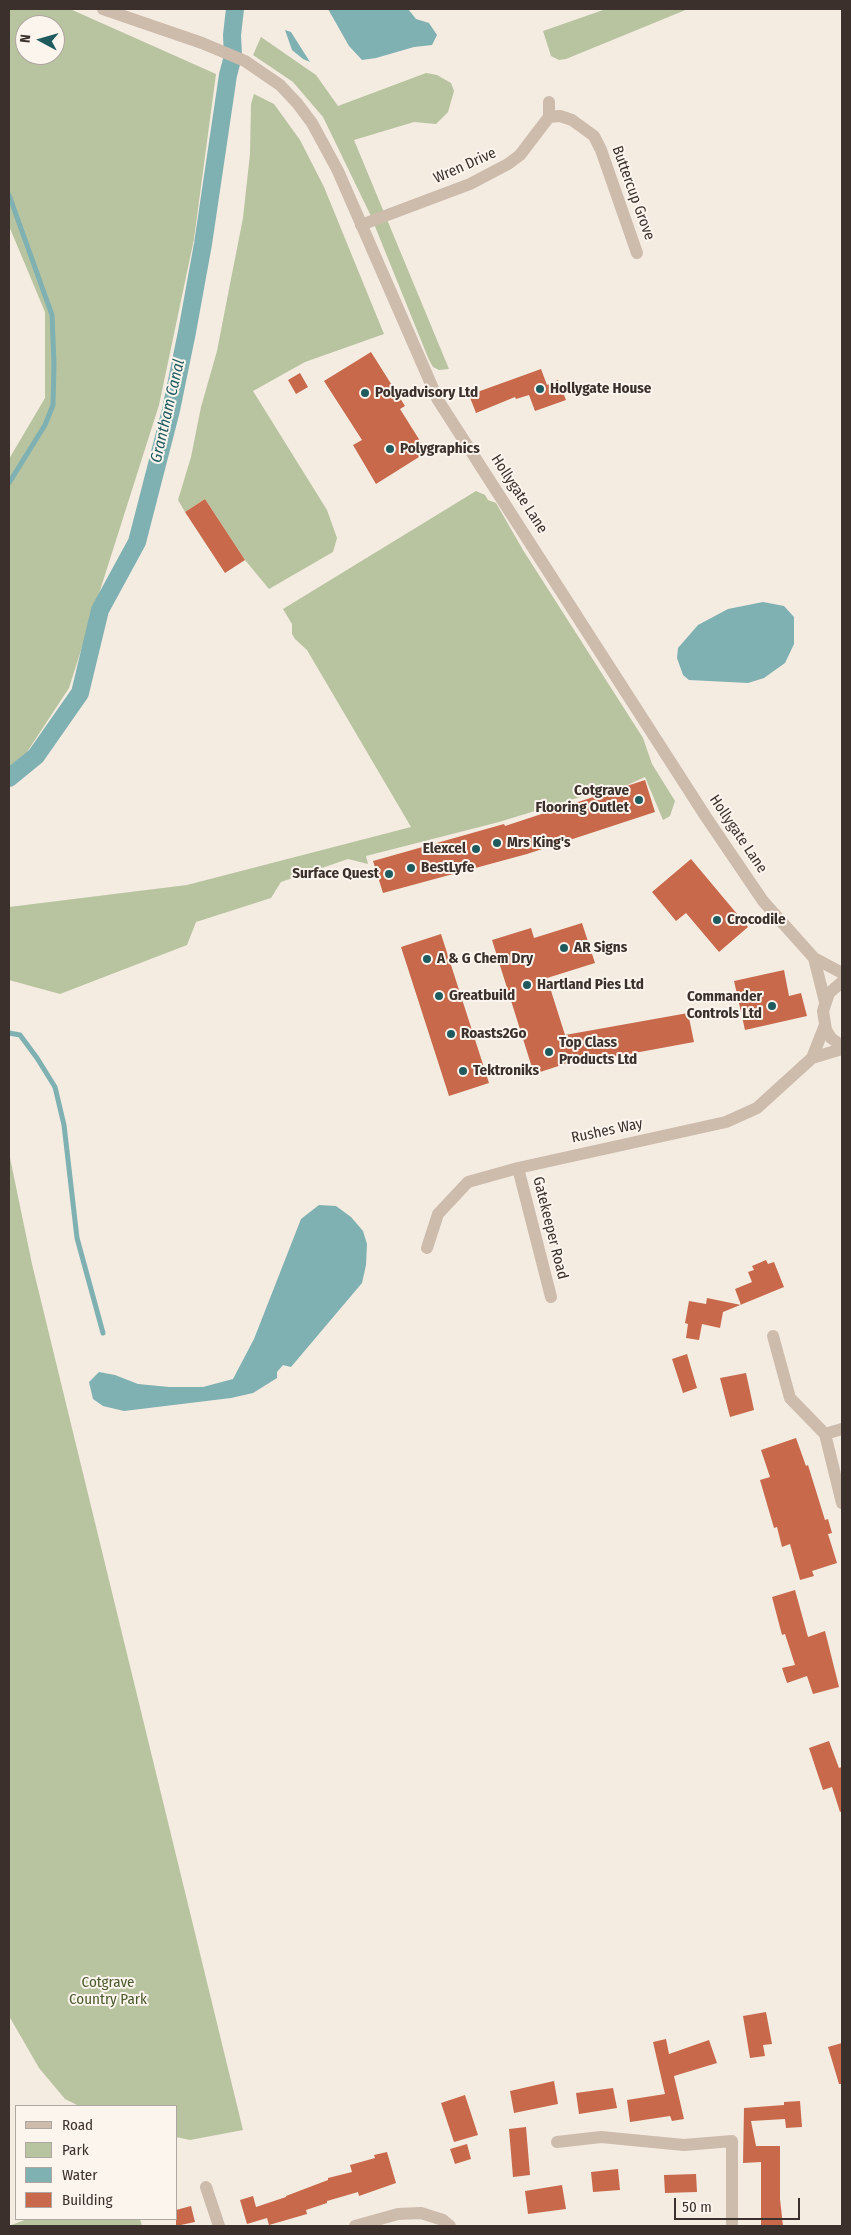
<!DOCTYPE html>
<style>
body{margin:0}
#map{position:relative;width:851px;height:2235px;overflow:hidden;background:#f4ebe1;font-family:"Fira Sans Condensed",sans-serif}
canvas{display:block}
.frame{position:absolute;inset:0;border:10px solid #3b302b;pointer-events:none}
.legend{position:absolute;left:15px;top:2105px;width:162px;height:115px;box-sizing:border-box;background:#fbf5ee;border:1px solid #aea6a0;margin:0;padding:6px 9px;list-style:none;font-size:15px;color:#3b302b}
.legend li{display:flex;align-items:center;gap:10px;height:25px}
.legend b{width:25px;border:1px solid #aea6a0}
.north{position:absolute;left:15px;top:15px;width:50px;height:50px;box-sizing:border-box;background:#fbf5ee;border:1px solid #aea6a0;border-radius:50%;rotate:276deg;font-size:14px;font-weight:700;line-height:20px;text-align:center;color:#3b302b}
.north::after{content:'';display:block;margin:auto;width:18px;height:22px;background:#1f5a5e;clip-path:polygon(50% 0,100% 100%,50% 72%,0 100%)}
.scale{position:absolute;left:674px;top:2198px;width:126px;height:22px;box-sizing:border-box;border:2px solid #3b302b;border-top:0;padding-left:6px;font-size:15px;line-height:18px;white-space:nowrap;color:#3b302b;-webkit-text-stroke:4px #fbf5ee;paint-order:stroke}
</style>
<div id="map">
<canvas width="851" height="2235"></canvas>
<div class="frame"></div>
<ul class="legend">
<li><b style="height:6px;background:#cdbbac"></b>Road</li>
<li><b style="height:14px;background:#b8c4a0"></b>Park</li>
<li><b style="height:14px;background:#7fb0b2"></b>Water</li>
<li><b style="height:14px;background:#c8694b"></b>Building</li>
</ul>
<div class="north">N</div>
<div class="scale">50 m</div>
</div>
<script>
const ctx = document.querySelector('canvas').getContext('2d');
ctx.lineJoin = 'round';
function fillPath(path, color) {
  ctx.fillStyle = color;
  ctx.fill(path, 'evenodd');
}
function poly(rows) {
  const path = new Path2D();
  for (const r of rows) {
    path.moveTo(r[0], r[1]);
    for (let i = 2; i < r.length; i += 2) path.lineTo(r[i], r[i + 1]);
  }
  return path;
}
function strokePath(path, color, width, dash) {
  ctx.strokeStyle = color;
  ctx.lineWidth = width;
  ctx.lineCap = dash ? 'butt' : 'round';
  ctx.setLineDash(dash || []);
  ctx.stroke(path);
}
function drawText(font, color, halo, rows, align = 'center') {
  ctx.font = font + ' "Fira Sans Condensed",sans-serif';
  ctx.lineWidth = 4;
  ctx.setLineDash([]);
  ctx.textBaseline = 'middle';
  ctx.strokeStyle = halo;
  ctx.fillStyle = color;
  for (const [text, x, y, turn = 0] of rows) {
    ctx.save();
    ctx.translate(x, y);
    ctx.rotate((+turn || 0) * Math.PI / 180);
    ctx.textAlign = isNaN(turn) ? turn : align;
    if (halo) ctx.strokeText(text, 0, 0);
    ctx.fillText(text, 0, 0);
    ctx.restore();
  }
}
fillPath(poly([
 [9,9,70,9,216,74,194,239,159,405,69,688,27,752,9,767,9,459,45,398,45,312,9,226],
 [25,25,55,25,55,55,25,55],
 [606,9,688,9,566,59,559,60,551,56,543,31],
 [261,37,316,75,338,106,426,73,437,75,451,83,454,91,448,112,436,124,414,122,354,140,449,369,439,370,433,367,429,360,370,214,323,117,293,82,253,55],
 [254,94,274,104,300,140,324,187,384,334,305,362,253,391,327,510,337,538,333,552,269,589,245,560,205,499,185,512,178,500,191,457,201,407,217,351,230,284,243,218,250,154,251,104],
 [476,491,485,495,488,500,496,503,523,550,643,738,652,764,675,801,670,816,663,820,645,777,623,787,613,787,499,822,366,856,368,864,348,859,281,882,271,898,196,922,187,945,60,994,9,980,9,907,187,885,411,827,307,650,295,639,292,634,292,624,283,609],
 [9,1153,32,1264,243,2130,190,2140,176,2137,176,2106,79,2106,65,2099,39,2068,9,2016],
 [27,2219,140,2219,142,2226,9,2226]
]), '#b8c4a0');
fillPath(poly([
 [328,9,408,9,416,19,429,23,437,35,432,45,414,47,376,58,362,60,349,46],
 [285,30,291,32,310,62,303,59,292,50],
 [763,602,784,606,794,617,794,644,785,663,764,678,748,683,689,680,683,675,677,658,678,648,698,625,728,609],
 [319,1205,336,1206,351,1217,363,1231,367,1244,366,1265,362,1283,291,1367,283,1365,277,1372,277,1378,253,1393,231,1398,124,1411,103,1406,93,1399,89,1382,99,1372,115,1375,138,1384,169,1387,203,1387,233,1379,254,1339,301,1219]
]), '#7fb0b2');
strokePath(poly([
 [9,195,52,315,54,364,53,405,45,425,9,483],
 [9,1033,20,1035,37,1058,55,1087,64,1125,77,1238,103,1333]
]), '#7fb0b2', 5);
strokePath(poly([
 [9,778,36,756,80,693,100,610,137,542,171,410,187,332,203,244,228,75,233,56,232,35,235,9]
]), '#7fb0b2', 18);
fillPath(poly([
 [371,352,405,406,400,409,427,452,376,484,353,445,362,440,324,381],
 [541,369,547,385,558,380,566,400,535,411,529,395,516,399,515,397,476,413,469,395],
 [300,373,308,387,296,394,288,380],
 [205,499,245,560,225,573,185,512],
 [645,780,655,812,527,854,383,893,373,861,504,824,505,826],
 [691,859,748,927,719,952,686,913,676,921,652,892],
 [582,923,595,963,547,978,565,1035,688,1013,694,1042,580,1063,580,1059,534,1074,492,940,531,928,534,938],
 [441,934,489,1083,449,1096,401,947],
 [784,970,789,996,801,993,807,1016,745,1030,734,981],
 [766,1260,768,1264,774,1262,784,1287,723,1312,720,1328,702,1324,699,1340,686,1338,688,1324,685,1323,689,1301,706,1304,707,1298,741,1305,735,1289,752,1282,748,1272,754,1270,752,1266],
 [687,1354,697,1388,683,1393,672,1359],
 [746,1373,754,1410,730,1417,720,1378],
 [796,1438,806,1466,808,1465,825,1520,828,1519,832,1533,828,1534,837,1563,812,1571,814,1576,800,1580,790,1544,782,1547,777,1527,774,1528,760,1480,770,1477,761,1450],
 [795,1590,808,1637,825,1631,839,1687,813,1694,807,1676,787,1683,782,1668,795,1665,785,1634,782,1635,772,1597],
 [829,1741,839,1768,842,1767,842,1811,840,1812,832,1787,823,1790,809,1748],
 [766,2012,772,2044,763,2045,765,2056,750,2058,743,2016],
 [666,2039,669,2054,709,2040,717,2063,674,2076,684,2119,672,2121,670,2116,630,2122,627,2100,665,2094,653,2042],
 [842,2043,842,2084,839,2084,828,2047],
 [554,2081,558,2104,514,2113,510,2091],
 [613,2088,617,2108,579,2114,576,2093],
 [465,2095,478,2135,454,2142,441,2103],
 [800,2101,802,2127,786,2128,785,2119,751,2121,756,2146,780,2146,780,2199,783,2226,761,2226,761,2162,743,2163,744,2108,784,2105,784,2102],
 [526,2127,530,2175,513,2177,509,2129],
 [467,2144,471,2159,455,2164,450,2149],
 [387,2152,396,2183,359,2196,358,2192,327,2201,327,2203,306,2210,307,2214,269,2225,267,2218,247,2224,240,2200,253,2196,256,2207,286,2197,286,2196,328,2180,328,2178,352,2172,350,2165,375,2158,374,2155],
 [618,2169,620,2190,593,2192,591,2172],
 [696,2174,697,2192,665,2193,664,2175],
 [562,2185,566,2209,528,2214,525,2191],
 [191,2206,195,2222,176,2226,176,2210]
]), '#c8694b');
strokePath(poly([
 [549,117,560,116,572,120,594,136,601,150,637,253],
 [361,225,470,184,508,164,520,155,549,117,549,102],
 [812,1058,825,1025],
 [518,1168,551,1297],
 [427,1248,438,1214,468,1182,518,1168,726,1122,757,1108,812,1058,842,1049],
 [773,1336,790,1398,825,1434],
 [842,1429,825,1434,842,1503],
 [557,2142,601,2137,684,2145,732,2141,732,2226],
 [206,2187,219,2226],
 [355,2226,398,2214,421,2213,443,2220,450,2226]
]), '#cdbbac', 12);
strokePath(poly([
 [103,9,202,43,245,61,280,85,297,103,312,123,338,171,438,400,706,817,763,901,814,958,842,973],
 [814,958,825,1002],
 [842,982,829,993,823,1011,826,1030,831,1038,842,1046]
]), '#cdbbac', 12);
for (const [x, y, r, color] of [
 [540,389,5,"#1f5a5e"],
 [365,393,5,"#1f5a5e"],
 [390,449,5,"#1f5a5e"],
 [639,800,5,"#1f5a5e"],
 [497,843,5,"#1f5a5e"],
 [476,849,5,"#1f5a5e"],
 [411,868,5,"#1f5a5e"],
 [389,874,5,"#1f5a5e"],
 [717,920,5,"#1f5a5e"],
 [564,948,5,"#1f5a5e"],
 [427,959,5,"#1f5a5e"],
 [527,985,5,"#1f5a5e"],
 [439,996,5,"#1f5a5e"],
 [772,1006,5,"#1f5a5e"],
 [451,1034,5,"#1f5a5e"],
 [549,1052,5,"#1f5a5e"],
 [463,1071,5,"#1f5a5e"]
]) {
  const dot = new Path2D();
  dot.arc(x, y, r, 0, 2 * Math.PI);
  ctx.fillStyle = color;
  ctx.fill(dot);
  strokePath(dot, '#fbf5ee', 2);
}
drawText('15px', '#3b302b', '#fbf5ee', [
 ["Wren Drive",465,166,-24],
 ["Buttercup Grove",633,193,70],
 ["Hollygate Lane",519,494,57],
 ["Hollygate Lane",738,834,56],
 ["Rushes Way",607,1131,-12],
 ["Gatekeeper Road",550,1228,76]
]);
drawText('bold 15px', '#3b302b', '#fbf5ee', [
 ["Hollygate House",550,389],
 ["Polyadvisory Ltd",375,393],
 ["Polygraphics",400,449],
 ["Cotgrave",629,791,"right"],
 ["Flooring Outlet",629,808,"right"],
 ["Mrs King's",507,843],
 ["Elexcel",466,849,"right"],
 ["BestLyfe",421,868],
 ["Surface Quest",379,874,"right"],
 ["Crocodile",727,920],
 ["AR Signs",574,948],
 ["A & G Chem Dry",437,959],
 ["Hartland Pies Ltd",537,985],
 ["Greatbuild",449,996],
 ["Commander",762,997,"right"],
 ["Controls Ltd",762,1014,"right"],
 ["Roasts2Go",461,1034],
 ["Top Class",559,1043],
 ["Products Ltd",559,1060],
 ["Tektroniks",473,1071]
], 'left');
drawText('15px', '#4a5a2e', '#fbf5ee', [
 ["Cotgrave",108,1983],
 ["Country Park",108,2000]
]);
drawText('italic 16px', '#1f5a5e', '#fbf5ee', [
 ["Grantham Canal",168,411,-77]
]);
</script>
